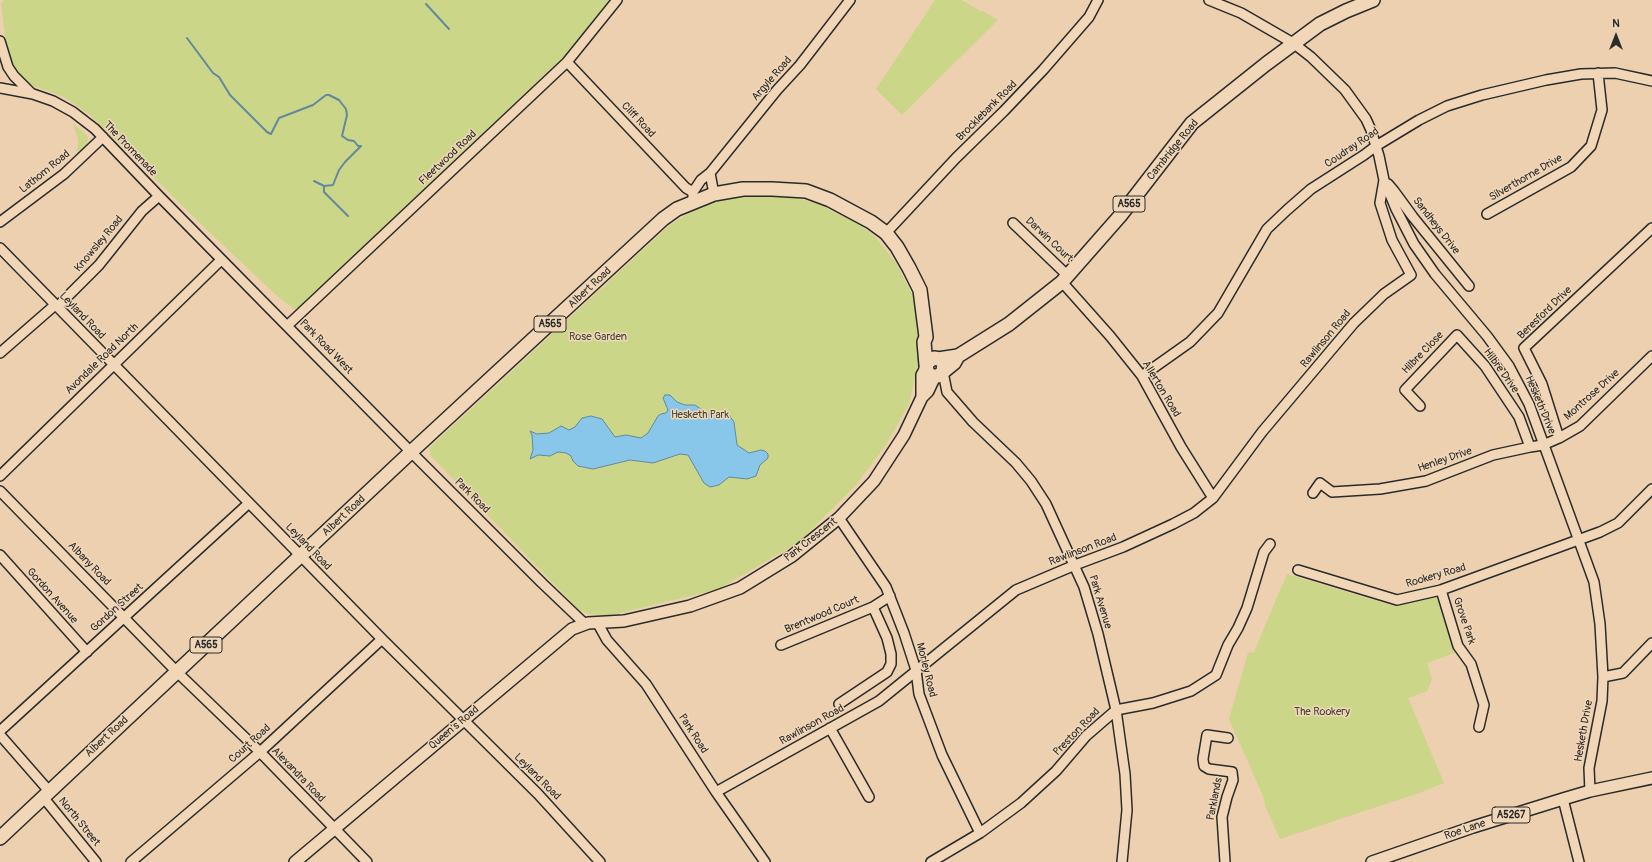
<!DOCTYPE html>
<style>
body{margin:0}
#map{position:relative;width:1652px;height:862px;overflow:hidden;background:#ecd0af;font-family:Pangolin,sans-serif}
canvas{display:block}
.north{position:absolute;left:1596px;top:16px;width:40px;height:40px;-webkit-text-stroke:3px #f1d7b8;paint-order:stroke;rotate:0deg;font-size:11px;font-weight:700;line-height:16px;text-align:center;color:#2b2b2b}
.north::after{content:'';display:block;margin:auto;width:14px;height:18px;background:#2b2b2b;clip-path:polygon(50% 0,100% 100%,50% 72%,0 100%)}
</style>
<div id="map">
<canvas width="1652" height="862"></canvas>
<div class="north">N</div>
</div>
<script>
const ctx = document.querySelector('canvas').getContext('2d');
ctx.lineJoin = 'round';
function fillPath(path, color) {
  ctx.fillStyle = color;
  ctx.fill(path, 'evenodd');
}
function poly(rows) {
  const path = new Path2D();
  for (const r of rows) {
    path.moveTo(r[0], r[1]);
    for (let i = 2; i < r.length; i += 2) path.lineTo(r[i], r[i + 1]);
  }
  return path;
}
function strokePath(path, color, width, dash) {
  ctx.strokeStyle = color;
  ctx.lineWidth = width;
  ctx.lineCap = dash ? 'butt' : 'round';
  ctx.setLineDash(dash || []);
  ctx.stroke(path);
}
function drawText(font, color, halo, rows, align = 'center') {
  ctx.font = font + ' Pangolin,sans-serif';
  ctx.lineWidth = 3;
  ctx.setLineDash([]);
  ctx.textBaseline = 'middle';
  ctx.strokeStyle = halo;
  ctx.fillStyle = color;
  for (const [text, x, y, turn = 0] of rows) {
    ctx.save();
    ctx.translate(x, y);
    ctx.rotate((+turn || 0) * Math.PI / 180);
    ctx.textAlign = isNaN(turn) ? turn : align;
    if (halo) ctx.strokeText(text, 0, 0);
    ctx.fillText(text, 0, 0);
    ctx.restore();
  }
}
fillPath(poly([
 [4,0,611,0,566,54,295,310,275,294,202,225,90,115,64,97,31,85,19,73,10,59,6,46,1,3],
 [935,0,962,0,982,12,983,11,998,20,902,115,876,89],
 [73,124,85,133,88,138,86,146,77,154,78,140],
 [777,194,816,203,860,225,873,235,895,261,914,298,920,330,920,357,909,404,886,445,856,485,799,542,719,589,608,616,590,614,579,610,430,455,430,447,671,224,691,212,713,202,733,198],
 [1287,574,1394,606,1428,599,1437,594,1457,652,1427,663,1432,679,1427,691,1408,698,1444,783,1419,793,1280,839,1266,808,1263,796,1229,719,1248,653,1254,652]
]), '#cbd689');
const water = poly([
 [665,395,670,395,677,402,685,405,695,405,711,416,724,411,729,415,734,422,737,445,749,453,761,450,765,451,768,454,768,458,760,465,756,476,747,479,729,477,719,485,710,487,704,483,688,455,680,454,653,463,630,460,593,469,578,466,573,461,571,456,566,453,558,452,550,456,538,455,530,459,533,450,532,435,530,431,537,434,549,433,561,426,569,430,575,427,582,418,591,416,602,419,615,437,626,435,641,438,648,433,658,416,661,414,666,413,668,410,663,398,665,395]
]);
fillPath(water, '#88c7e9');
strokePath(water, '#63899d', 1);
strokePath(poly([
 [426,4,449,29],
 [187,38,213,73,219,77,230,95,267,132,271,134,279,118,313,105,326,95,329,95,339,100,346,109,347,115,342,136,348,140,354,141,358,146,361,146,345,162,339,170,333,185,324,186,314,181],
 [324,186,324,192,348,216]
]), '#63899d', 2);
const minor = poly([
 [1209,0,1241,13,1293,43,1311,57,1345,90,1366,119,1371,130,1379,156,1384,180,1396,209,1414,244,1435,274,1487,336,1509,366,1529,404,1594,582,1600,624,1603,677,1602,701,1589,768,1590,791],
 [0,41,8,67,14,76,31,93],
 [567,62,686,188,693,192],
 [0,88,33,94,53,101,73,112,95,129,159,196,411,452,542,583,585,624],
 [710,173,714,194],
 [1388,184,1394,191,1413,217,1469,286],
 [693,202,693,192,701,180,710,173,777,90,800,65,850,0],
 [1487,214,1571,167,1591,146,1602,110,1598,73],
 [0,222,64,174,103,137],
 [1013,223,1067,275],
 [886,233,956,158,1004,111,1043,70,1089,17,1098,0],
 [0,248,382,639,538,794,600,862],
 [1062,282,1110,336,1142,376,1181,447,1213,498],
 [57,307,99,265,142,211,159,196],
 [288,325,567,62,617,0],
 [0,353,55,305],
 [943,372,947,392,973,422,1016,463,1031,481,1046,504,1084,587,1098,634,1116,710,1125,774,1127,810,1122,862],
 [1142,376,1190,342,1218,313,1267,229,1287,210,1311,189,1364,155,1376,146,1419,120,1447,106,1482,95,1546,80,1581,74,1615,73,1652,81],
 [1420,406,1405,390,1457,335,1485,366,1519,417,1530,447],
 [1559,438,1542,384,1524,348,1652,228],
 [0,476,221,260],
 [0,491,177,672,260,752,367,862],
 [1313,493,1320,483,1332,492,1380,489,1426,481,1493,455,1530,447,1543,445,1559,438,1580,426,1652,356],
 [839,518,886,587,904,633,916,670,919,694,942,755,980,833],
 [0,555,87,652],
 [1298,570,1397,600,1441,590,1600,532,1618,523,1652,489],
 [1441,590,1458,646,1471,664,1484,705,1479,727],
 [873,607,890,596],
 [597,622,607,640,646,684,716,792,765,862],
 [781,645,873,607,887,638,891,654,891,664,887,672,839,704],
 [1603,677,1623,673,1652,643],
 [830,728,869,797],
 [0,731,249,503],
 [0,735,49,791],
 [716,792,879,701,1016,590,1075,565,1123,547,1173,524,1194,513,1213,498,1262,432,1354,323,1384,294,1411,275,1392,240,1380,203,1384,180],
 [43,797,96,862],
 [1563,799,1579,862],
 [131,862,260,752,382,639],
 [931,862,980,833,1021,803,1056,771,1086,736,1116,710,1153,703,1191,691,1216,675,1228,645,1238,628,1247,608,1264,552,1270,544],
 [1225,862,1222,817,1227,797,1233,780,1232,772,1209,769,1204,766,1203,759,1207,735,1228,738]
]);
const major = poly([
 [922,397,922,375,926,368],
 [295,862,572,629,588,623,624,621,690,606,740,588,792,556,839,518,874,481,904,435,922,397,928,391,935,376],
 [1372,862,1473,827,1563,799,1590,791,1652,778]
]);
const highway = poly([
 [938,359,958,356,1009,324,1062,282,1120,216,1192,123,1266,64,1320,24,1346,11,1373,0],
 [943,371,944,364,940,359,934,358,928,362,926,368,928,373,932,376,938,376,954,363,958,356],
 [0,838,412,451,663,219,677,209,714,194,743,189,772,189,806,191,830,200,871,222,886,233,897,247,909,268,920,290,926,337,924,342,926,365]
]);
strokePath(minor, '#2b2b2b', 12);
strokePath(major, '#2b2b2b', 14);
strokePath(highway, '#2b2b2b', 16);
strokePath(minor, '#f1d7b8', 9);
strokePath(major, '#f1d7b8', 11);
strokePath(highway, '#f1d7b8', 13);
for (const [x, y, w] of [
 [1129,204,32],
 [550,324,32],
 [206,645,32],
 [1511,815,38]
]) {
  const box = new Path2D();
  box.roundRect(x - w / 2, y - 8, w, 16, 3);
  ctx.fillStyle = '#f1d7b8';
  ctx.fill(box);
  strokePath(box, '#2b2b2b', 1);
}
drawText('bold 10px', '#2b2b2b', null, [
 ["A565",1129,204],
 ["A565",550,324],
 ["A565",206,645],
 ["A5267",1511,815]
]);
drawText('11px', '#2b2b2b', '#f1d7b8', [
 ["Argyle Road",772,79,-49],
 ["Brocklebank Road",987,111,-45],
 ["Cliff Road",638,120,47],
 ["Coudray Road",1352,148,-34],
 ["The Promenade",130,149,46],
 ["Cambridge Road",1173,150,-51],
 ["Fleetwood Road",448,158,-43],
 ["Lathom Road",45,172,-39],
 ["Silverthorne Drive",1526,178,-30],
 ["Sandheys Drive",1436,226,52],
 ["Darwin Court",1049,240,43],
 ["Knowsley Road",99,244,-50],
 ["Albert Road",590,288,-43],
 ["Beresford Drive",1545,313,-44],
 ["Leyland Road",82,316,46],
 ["Rawlinson Road",1326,339,-50],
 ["Park Road West",326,347,46],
 ["Hilbre Close",1423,353,-46],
 ["Avondale Road North",102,359,-44],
 ["Hilbre Drive",1501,371,54],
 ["Allerton Road",1161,389,59],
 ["Montrose Drive",1592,395,-42],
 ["Hesketh Drive",1540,405,67],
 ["Henley Drive",1445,460,-19],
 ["Park Road",472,496,45],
 ["Albert Road",344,516,-43],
 ["Park Crescent",811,540,-38],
 ["Leyland Road",308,547,46],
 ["Rawlinson Road",1083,550,-21],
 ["Albany Road",89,564,46],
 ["Rookery Road",1436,576,-16],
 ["Gordon Avenue",52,596,48],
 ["Park Avenue",1100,602,73],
 ["Gordon Street",117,608,-42],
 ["Brentwood Court",822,615,-23],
 ["Grove Park",1464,621,71],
 ["Morley Road",926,670,76],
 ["Rawlinson Road",812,725,-29],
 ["Queen's Road",454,728,-40],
 ["Hesketh Drive",1584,731,-80],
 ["Preston Road",1077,732,-46],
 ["Park Road",693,734,57],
 ["Albert Road",107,737,-43],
 ["Court Road",250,744,-42],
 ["Alexandra Road",298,775,46],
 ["Leyland Road",537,777,45],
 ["Parklands",1215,799,-79],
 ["North Street",79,822,51],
 ["Roe Lane",1465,830,-19]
]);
drawText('11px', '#434539', '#f1d7b8', [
 ["Rose Garden",598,337],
 ["Hesketh Park",700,415],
 ["The Rookery",1322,712]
]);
</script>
